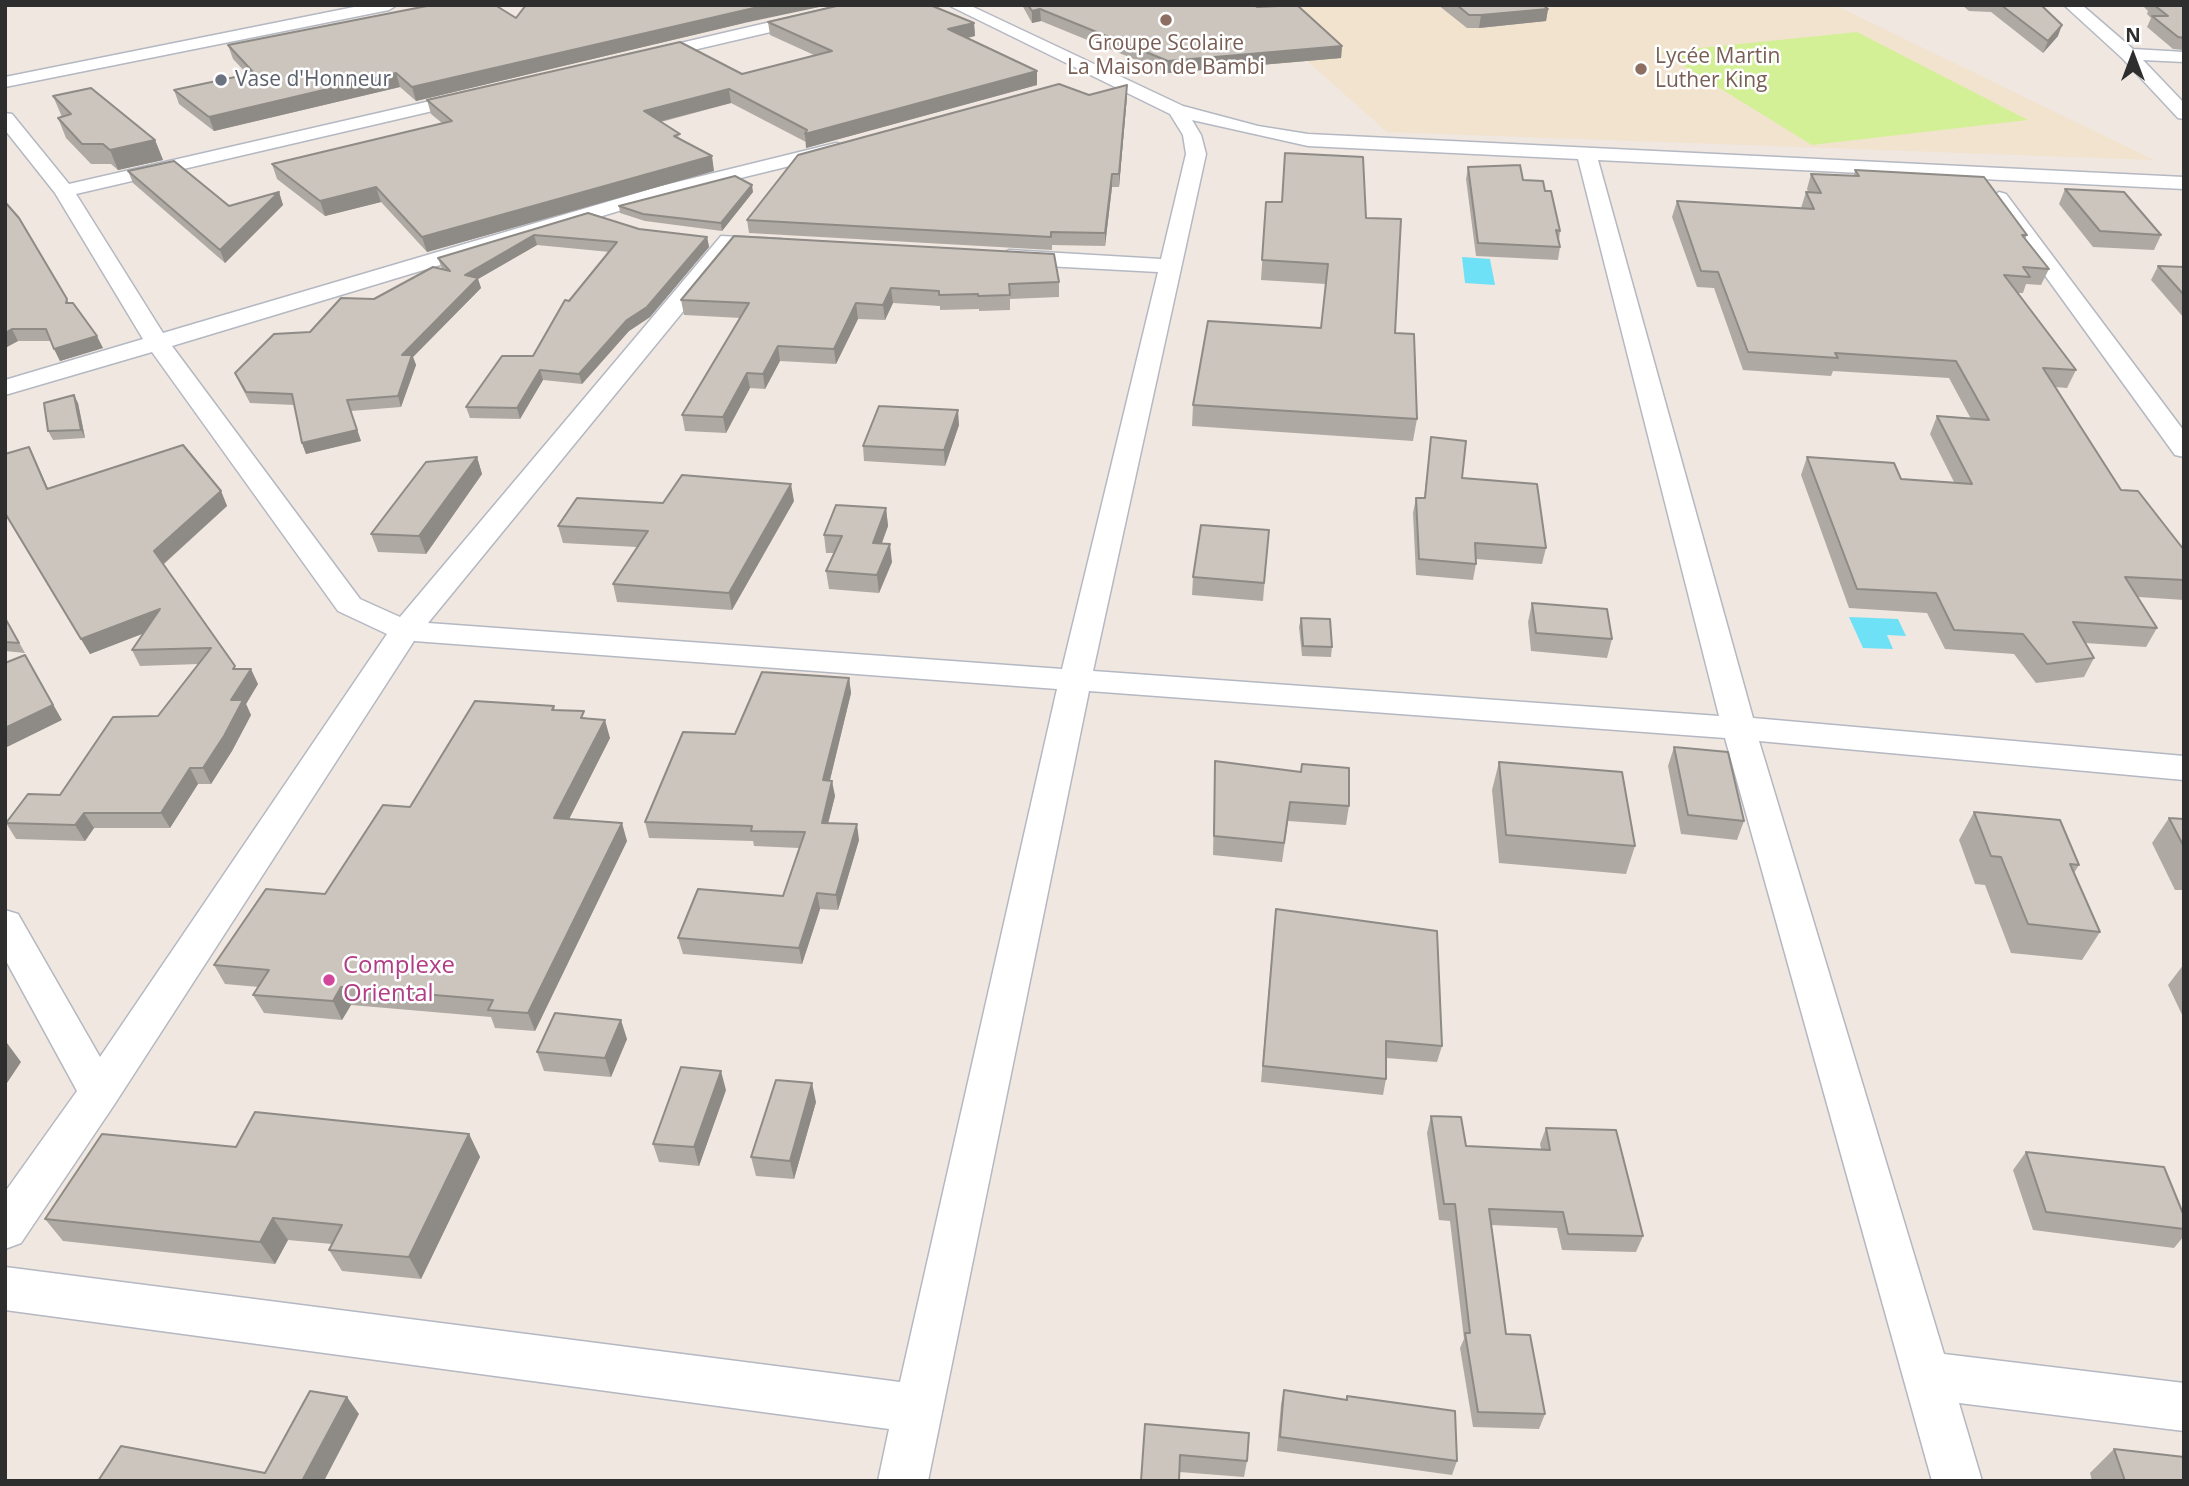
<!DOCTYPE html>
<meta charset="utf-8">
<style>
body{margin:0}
#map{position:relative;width:2189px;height:1486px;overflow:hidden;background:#f0e7e0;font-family:"Open Sans",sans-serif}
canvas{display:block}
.frame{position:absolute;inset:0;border:7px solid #2e2e2e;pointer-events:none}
.north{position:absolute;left:2098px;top:21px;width:70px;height:70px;-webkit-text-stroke:5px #fff;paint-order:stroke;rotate:0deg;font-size:19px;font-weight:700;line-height:28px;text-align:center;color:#2e2e2e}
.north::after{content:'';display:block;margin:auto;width:24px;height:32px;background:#2e2e2e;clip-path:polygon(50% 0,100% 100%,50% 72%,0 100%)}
</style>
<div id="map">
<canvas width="2189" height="1486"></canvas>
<div class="frame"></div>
<div class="north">N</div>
</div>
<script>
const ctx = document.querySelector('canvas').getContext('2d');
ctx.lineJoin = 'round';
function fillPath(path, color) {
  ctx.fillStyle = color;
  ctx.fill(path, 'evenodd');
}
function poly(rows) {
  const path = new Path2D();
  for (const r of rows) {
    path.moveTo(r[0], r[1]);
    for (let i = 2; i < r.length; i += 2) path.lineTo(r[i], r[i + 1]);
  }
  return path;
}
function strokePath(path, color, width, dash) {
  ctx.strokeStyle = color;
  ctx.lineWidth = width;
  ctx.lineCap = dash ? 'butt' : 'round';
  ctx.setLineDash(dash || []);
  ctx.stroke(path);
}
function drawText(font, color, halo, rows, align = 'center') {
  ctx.font = font + ' "Open Sans",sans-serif';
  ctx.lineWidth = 5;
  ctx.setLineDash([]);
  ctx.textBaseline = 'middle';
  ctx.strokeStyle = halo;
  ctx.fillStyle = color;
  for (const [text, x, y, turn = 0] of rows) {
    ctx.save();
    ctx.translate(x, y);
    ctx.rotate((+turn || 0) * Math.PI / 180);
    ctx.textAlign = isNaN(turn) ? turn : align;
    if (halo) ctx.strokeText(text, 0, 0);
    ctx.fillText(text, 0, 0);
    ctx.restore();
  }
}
fillPath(poly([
 [1244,5,1835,5,2154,160,1387,132]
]), '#f2e3cf');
fillPath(poly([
 [1857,32,2028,120,1812,145,1661,52]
]), '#d4f096');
fillPath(poly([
 [1462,257,1490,259,1495,285,1465,283],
 [1849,617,1898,619,1906,636,1887,635,1893,649,1863,648]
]), '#6fe1f6');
const street = poly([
 [364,5,397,5,389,10,5,87,5,77,364,5],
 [844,5,873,5,865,10,646,61,638,56,646,51,844,5],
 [948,5,969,5,1183,106,1258,126,1308,134,2184,177,2184,189,1598,160,1753,718,2184,756,2184,780,1759,741,1944,1354,2184,1383,2184,1431,1959,1403,1982,1481,1932,1481,1725,738,1089,691,928,1481,878,1481,889,1429,5,1310,5,1267,900,1382,1057,689,414,641,114,1105,21,1243,5,1249,5,1192,77,1091,5,959,5,910,18,914,100,1057,387,634,338,611,152,352,5,395,5,380,143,339,55,193,5,130,5,113,12,114,69,184,474,91,480,92,483,96,480,100,76,194,163,333,661,186,836,143,843,145,846,149,843,153,675,194,172,346,360,599,400,617,721,236,781,239,784,244,773,250,735,248,428,623,1062,669,1158,272,1009,264,998,257,1009,250,1161,259,1186,154,1183,135,1170,114,948,5],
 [1192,120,1308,146,1578,159,1719,716,1093,671,1206,154,1201,135,1192,120],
 [2064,5,2082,5,2133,49,2184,52,2184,62,2143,60,2184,103,2184,119,2178,118,2122,58,2064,5],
 [1999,192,2006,194,2184,431,2184,457,2175,455,1989,198,1999,192]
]);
strokePath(street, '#b4b8c2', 3);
fillPath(street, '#fff');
fillPath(poly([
 [1022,5,1254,5,1342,46,1341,58,1168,73,1041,21,1032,23],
 [1438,5,1543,5,1548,9,1546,21,1479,28,1467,28],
 [1962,5,2041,5,2058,36,2043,53,1991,12,1969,11],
 [2142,5,2184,5,2184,50,2173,49,2147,27,2151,18,2147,14,2148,11],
 [516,18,744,23,416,101,400,87,214,131,179,104,174,90,248,75,233,59,228,45],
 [768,22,974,23,975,36,966,38,1037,85,806,148,806,142,731,103,661,122,681,139,714,171,427,252,381,202,325,216,277,179,272,164,442,123,431,114,427,100,742,74,814,55,770,35],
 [1089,95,1127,96,1119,187,1112,187,1105,246,1052,245,1052,250,749,233,747,220],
 [53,96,155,140,163,160,118,170,111,164,91,164,66,138,58,118,62,117],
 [1468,167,1523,180,1545,191,1560,231,1559,240,1560,247,1558,260,1476,256,1466,179],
 [1855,170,2027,235,2025,239,2049,269,2041,285,2026,284,2023,293,2018,293,2076,370,2067,388,2055,387,2121,490,2184,550,2184,600,2138,597,2157,628,2146,647,2085,643,2094,658,2084,677,2036,683,2014,654,1945,649,1927,613,1849,608,1801,475,1807,457,1901,479,1954,482,1930,434,1937,416,1971,419,1949,378,1833,371,1831,376,1743,370,1714,288,1697,287,1672,217,1677,201,1801,208,1806,192,1808,192,1807,189,1811,174,1854,176],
 [128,171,229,206,279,192,283,205,225,263,133,183],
 [2065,189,2161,235,2154,250,2093,247,2059,204],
 [753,192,722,231,645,221,620,213,619,206],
 [5,202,69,303,103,348,60,361,51,341,18,341,5,348],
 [1266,202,1366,218,1417,419,1413,441,1192,426,1193,405,1321,328,1326,284,1261,280],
 [588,213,639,229,707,237,709,247,650,317,629,331,582,384,543,380,520,419,470,418,466,407,533,356,569,301,610,252,537,245,478,279,481,288,413,357,416,365,401,407,351,411,361,441,306,454,302,443,294,405,250,403,240,384,235,373,374,299,442,269,438,258],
 [734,236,1059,282,1059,297,1010,299,1010,310,979,311,979,309,940,310,940,306,893,303,885,320,858,319,836,364,780,361,765,389,750,388,726,433,685,431,682,415,741,318,684,315,681,300],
 [2158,266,2184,267,2184,318,2151,280],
 [78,403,85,438,53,440,48,431],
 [959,425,945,466,864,461,863,446],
 [1431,437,1462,478,1546,548,1542,564,1476,559,1476,564,1473,580,1416,575,1413,513,1416,498,1424,498],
 [29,447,48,489,221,491,227,506,163,565,236,669,258,684,246,704,251,715,232,751,211,784,198,784,170,828,94,828,85,841,16,839,6,823,60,795,158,716,199,664,140,666,132,650,144,633,90,654,5,514,5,454],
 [477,457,482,474,426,554,378,552,371,534],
 [794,501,732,610,617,602,613,584,637,547,563,543,558,526,663,503],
 [886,508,888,526,882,543,892,562,879,593,829,589,826,571,834,553,826,553,824,535],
 [1269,530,1263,601,1192,595,1193,577],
 [1532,603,1612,639,1607,658,1531,651,1528,622],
 [5,617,25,653,5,651],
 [1301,618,1332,647,1331,657,1302,656,1299,627],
 [849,678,851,693,830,780,835,796,828,824,859,840,838,910,820,909,802,964,683,954,678,938,783,896,799,848,754,846,753,841,649,838,645,822,735,734],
 [554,706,555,710,587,718,610,738,569,819,627,841,535,1031,495,1028,491,1017,351,1005,342,1020,264,1013,253,995,259,987,225,984,214,965,325,894],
 [1674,747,1744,821,1737,840,1681,834,1668,766],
 [1215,761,1301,772,1302,764,1349,806,1346,825,1288,821,1282,862,1213,855],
 [1499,762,1635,846,1626,874,1499,863,1492,790],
 [1974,812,2079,865,2074,873,2100,932,2082,960,2011,953,1985,885,1975,884,1959,840],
 [2169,818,2184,819,2184,890,2175,890,2152,843],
 [1274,926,1442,1046,1437,1062,1386,1058,1386,1079,1383,1095,1261,1082],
 [2184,964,2184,1019,2168,985],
 [627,1039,611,1077,544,1071,537,1052],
 [726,1090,699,1166,659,1162,653,1144],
 [816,1102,794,1179,756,1176,751,1157],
 [1431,1116,1466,1146,1541,1149,1540,1144,1546,1128,1643,1236,1636,1252,1562,1250,1557,1228,1491,1225,1506,1334,1545,1414,1539,1429,1473,1427,1460,1348,1464,1339,1450,1221,1439,1220,1427,1133],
 [469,1134,480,1157,421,1279,342,1271,329,1250,332,1244,288,1240,275,1264,63,1241,45,1219,236,1147],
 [2026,1152,2184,1216,2184,1236,2174,1248,2033,1230,2013,1170],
 [1284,1390,1347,1400,1347,1396,1457,1461,1452,1475,1277,1451,1281,1404],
 [1145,1424,1247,1461,1244,1477,1179,1472],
 [2114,1449,2184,1481,2092,1481,2090,1473]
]), '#afa9a3');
fillPath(poly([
 [767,5,829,5,744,23,416,101,412,87],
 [1040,9,1041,21,1032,23,1032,11],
 [1548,9,1546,21,1479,28,1481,15],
 [974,23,975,36,948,43,948,29],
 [2062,25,2058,36,2043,53,2048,41],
 [1342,46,1341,58,1168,73,1168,61],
 [1037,71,1037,85,806,148,805,134],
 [396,73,400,87,214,131,209,117],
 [1127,85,1127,96,1119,187,1119,174],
 [729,89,731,103,646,125,644,111],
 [155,140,163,160,118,170,110,150],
 [712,156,714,171,427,252,422,237],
 [1112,174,1112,187,1105,246,1105,233],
 [752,185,753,192,722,231,721,223],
 [376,187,381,202,325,216,320,201],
 [279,192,283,205,225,263,220,250],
 [534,235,537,245,478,279,481,288,413,357,416,365,401,407,398,396,402,355,465,275],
 [707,237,709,247,650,317,629,331,582,384,579,374,627,320],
 [891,288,893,303,885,320,883,305],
 [856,303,858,319,836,364,834,349],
 [12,329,18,341,5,348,5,333],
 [97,336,103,348,60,361,54,349],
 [778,346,780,361,765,389,763,374],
 [540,370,543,380,520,419,517,408],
 [747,373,750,388,726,433,723,417],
 [74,395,78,403,85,438,81,430],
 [347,400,361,441,306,454,302,443],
 [958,410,959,425,945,466,944,450],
 [29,447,36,462,55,504,47,489],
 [477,457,482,474,426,554,419,536],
 [791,484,794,501,732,610,729,593],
 [221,491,227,506,161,566,154,551],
 [886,508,888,526,875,561,873,543],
 [890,544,892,562,879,593,877,575],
 [160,609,168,624,90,654,81,639],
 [25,655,62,720,5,748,5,728],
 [251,669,258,684,246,704,251,715,232,751,211,784,203,768,231,700],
 [849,678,851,693,826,796,823,780],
 [605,720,610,738,560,837,554,818],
 [190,768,198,784,170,828,161,813],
 [832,781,835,796,824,839,822,823],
 [84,813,94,828,85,841,75,825],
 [622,823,627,841,535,1031,528,1013],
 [857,824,859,840,838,910,836,895],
 [817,893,820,909,802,964,799,948],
 [341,987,351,1005,342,1020,333,1001],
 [621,1020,627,1039,611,1077,605,1058],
 [7,1043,21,1062,5,1086,5,1046],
 [721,1071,726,1090,699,1166,694,1147],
 [812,1083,816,1102,794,1179,790,1161],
 [469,1134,480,1157,421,1279,409,1257],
 [273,1218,288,1240,275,1264,260,1242],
 [347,1397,359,1414,324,1481,302,1481]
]), '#8e8a85');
const building = poly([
 [432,5,495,5,516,18,526,5,767,5,412,87,396,73,209,117,174,90,254,73,228,45,432,5],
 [841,5,930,5,974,23,948,29,1037,71,805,134,807,130,729,89,644,111,680,134,674,136,712,156,422,237,376,187,320,201,272,164,452,121,427,100,680,42,742,74,832,51,768,22,841,5],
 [1028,5,1254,5,1257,7,1297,5,1342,46,1168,61,1040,9,1032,11,1028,5],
 [1457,5,1543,5,1548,9,1481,15,1469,15,1457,5],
 [2001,5,2041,5,2062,25,2048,41,2001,5],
 [2154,5,2184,5,2184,38,2178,37,2152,16,2168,16,2154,5],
 [1059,84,1089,95,1127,85,1119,174,1112,174,1105,233,1051,232,1051,237,747,220,798,155,1059,84],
 [91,88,155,140,110,150,103,144,82,144,58,118,71,114,53,96,91,88],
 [1285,153,1363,157,1366,218,1401,219,1395,333,1414,334,1417,419,1193,405,1208,321,1321,328,1328,264,1262,260,1266,202,1282,202,1285,153],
 [174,161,229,206,279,192,220,250,128,171,174,161],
 [1520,165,1523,180,1543,181,1545,191,1551,191,1560,231,1556,230,1560,247,1478,243,1468,167,1520,165],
 [1855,170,1984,177,2027,235,2022,235,2049,269,2023,267,2030,277,2004,275,2076,370,2043,368,2121,490,2138,491,2184,550,2184,580,2125,577,2157,628,2073,622,2094,658,2047,664,2023,634,1954,630,1936,593,1857,589,1807,457,1894,463,1901,479,1972,484,1937,416,1989,420,1956,361,1835,353,1838,358,1748,352,1718,272,1701,271,1677,201,1814,209,1806,192,1821,193,1811,174,1859,176,1855,170],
 [735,176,752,185,721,223,643,214,619,206,735,176],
 [2065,189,2124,192,2161,235,2100,231,2065,189],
 [5,202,19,218,67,299,66,303,73,303,97,336,54,349,46,329,12,329,5,333,5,202],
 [588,213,639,229,707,237,647,307,627,320,579,374,540,370,517,408,466,407,502,356,533,356,565,300,569,301,617,242,534,235,465,275,478,278,402,355,412,355,398,396,347,400,357,430,302,443,292,394,246,392,235,373,274,334,310,332,341,298,374,299,433,267,450,271,438,258,588,213],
 [734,236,1054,254,1059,282,1009,284,1010,295,978,296,978,294,939,295,939,291,891,288,883,305,856,303,834,349,778,346,763,374,747,373,723,417,682,415,749,303,681,300,734,236],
 [2158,266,2184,267,2184,295,2158,266],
 [74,395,81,430,48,431,44,403,74,395],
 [879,406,958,410,944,450,863,446,879,406],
 [1431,437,1466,441,1462,478,1537,484,1546,548,1475,543,1476,564,1419,559,1416,498,1425,498,1431,437],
 [183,445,221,491,154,551,235,666,233,669,251,669,231,700,243,700,224,736,203,768,190,768,161,813,84,813,75,825,6,823,28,794,60,795,113,717,158,716,211,648,132,650,160,609,81,639,5,513,5,454,29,447,47,489,183,445],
 [477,457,419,536,371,534,426,462,477,457],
 [682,475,791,484,729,593,613,584,648,531,558,526,577,498,663,503,682,475],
 [836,505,886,508,873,543,890,544,877,575,826,571,842,536,824,535,836,505],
 [1201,525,1269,530,1264,583,1193,577,1201,525],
 [1532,603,1607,609,1612,639,1536,633,1532,603],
 [5,618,19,643,5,642,5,618],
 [1301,618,1330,619,1332,647,1303,646,1301,618],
 [25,655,53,705,5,728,5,663,25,655],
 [762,672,849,678,823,780,832,781,822,823,857,824,836,895,817,893,799,948,678,938,698,889,783,896,805,832,751,831,752,826,645,822,683,732,735,734,762,672],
 [475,701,554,706,552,710,584,711,581,718,605,720,554,818,622,823,528,1013,488,1010,493,1000,341,987,333,1001,253,995,269,970,214,965,266,889,325,894,383,805,410,807,475,701],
 [1674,747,1728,752,1744,821,1688,815,1674,747],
 [1215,761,1301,772,1302,764,1349,768,1349,806,1290,802,1284,843,1214,836,1215,761],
 [1499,762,1622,772,1635,846,1506,835,1499,762],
 [1974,812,2060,820,2079,865,2070,864,2100,932,2028,924,2001,857,1991,856,1974,812],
 [2169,818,2184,819,2184,847,2169,818],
 [1276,909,1437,931,1442,1046,1386,1041,1386,1079,1263,1066,1276,909],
 [555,1013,621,1020,605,1058,537,1052,555,1013],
 [681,1067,721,1071,694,1147,653,1144,681,1067],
 [776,1080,812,1083,790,1161,751,1157,776,1080],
 [255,1112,469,1134,409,1257,329,1250,342,1225,273,1218,260,1242,45,1219,102,1134,236,1147,255,1112],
 [1431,1116,1461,1117,1466,1146,1550,1150,1546,1128,1616,1130,1643,1236,1568,1234,1563,1212,1489,1209,1506,1334,1530,1335,1545,1414,1478,1412,1465,1333,1470,1333,1455,1204,1444,1204,1431,1116],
 [2026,1152,2164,1167,2184,1216,2184,1229,2046,1212,2026,1152],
 [1284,1390,1347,1400,1347,1396,1455,1411,1457,1461,1280,1437,1284,1390],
 [310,1391,347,1397,302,1481,98,1481,121,1446,265,1473,310,1391],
 [1145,1424,1249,1433,1247,1461,1180,1455,1179,1481,1141,1481,1145,1424],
 [2114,1449,2184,1457,2184,1481,2125,1481,2114,1449]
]);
fillPath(building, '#cbc5be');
strokePath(building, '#8e8a85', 2);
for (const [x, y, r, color] of [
 [1166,20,7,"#8d6e63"],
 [1641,69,7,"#8d6e63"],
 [221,80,7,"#6b7280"],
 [329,980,7,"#d1479c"]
]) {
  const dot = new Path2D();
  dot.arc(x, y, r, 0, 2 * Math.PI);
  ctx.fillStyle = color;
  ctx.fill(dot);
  strokePath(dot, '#fff', 2.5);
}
drawText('21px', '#785e54', '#fff', [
 ["Groupe Scolaire",1166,44],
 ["La Maison de Bambi",1166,68],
 ["Lycée Martin",1655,57,"left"],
 ["Luther King",1655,81,"left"]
]);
drawText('21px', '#5b616d', '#fff', [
 ["Vase d'Honneur",235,80]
], 'left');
drawText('24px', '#b23c85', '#fff', [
 ["Complexe",343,966],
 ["Oriental",343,994]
], 'left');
</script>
